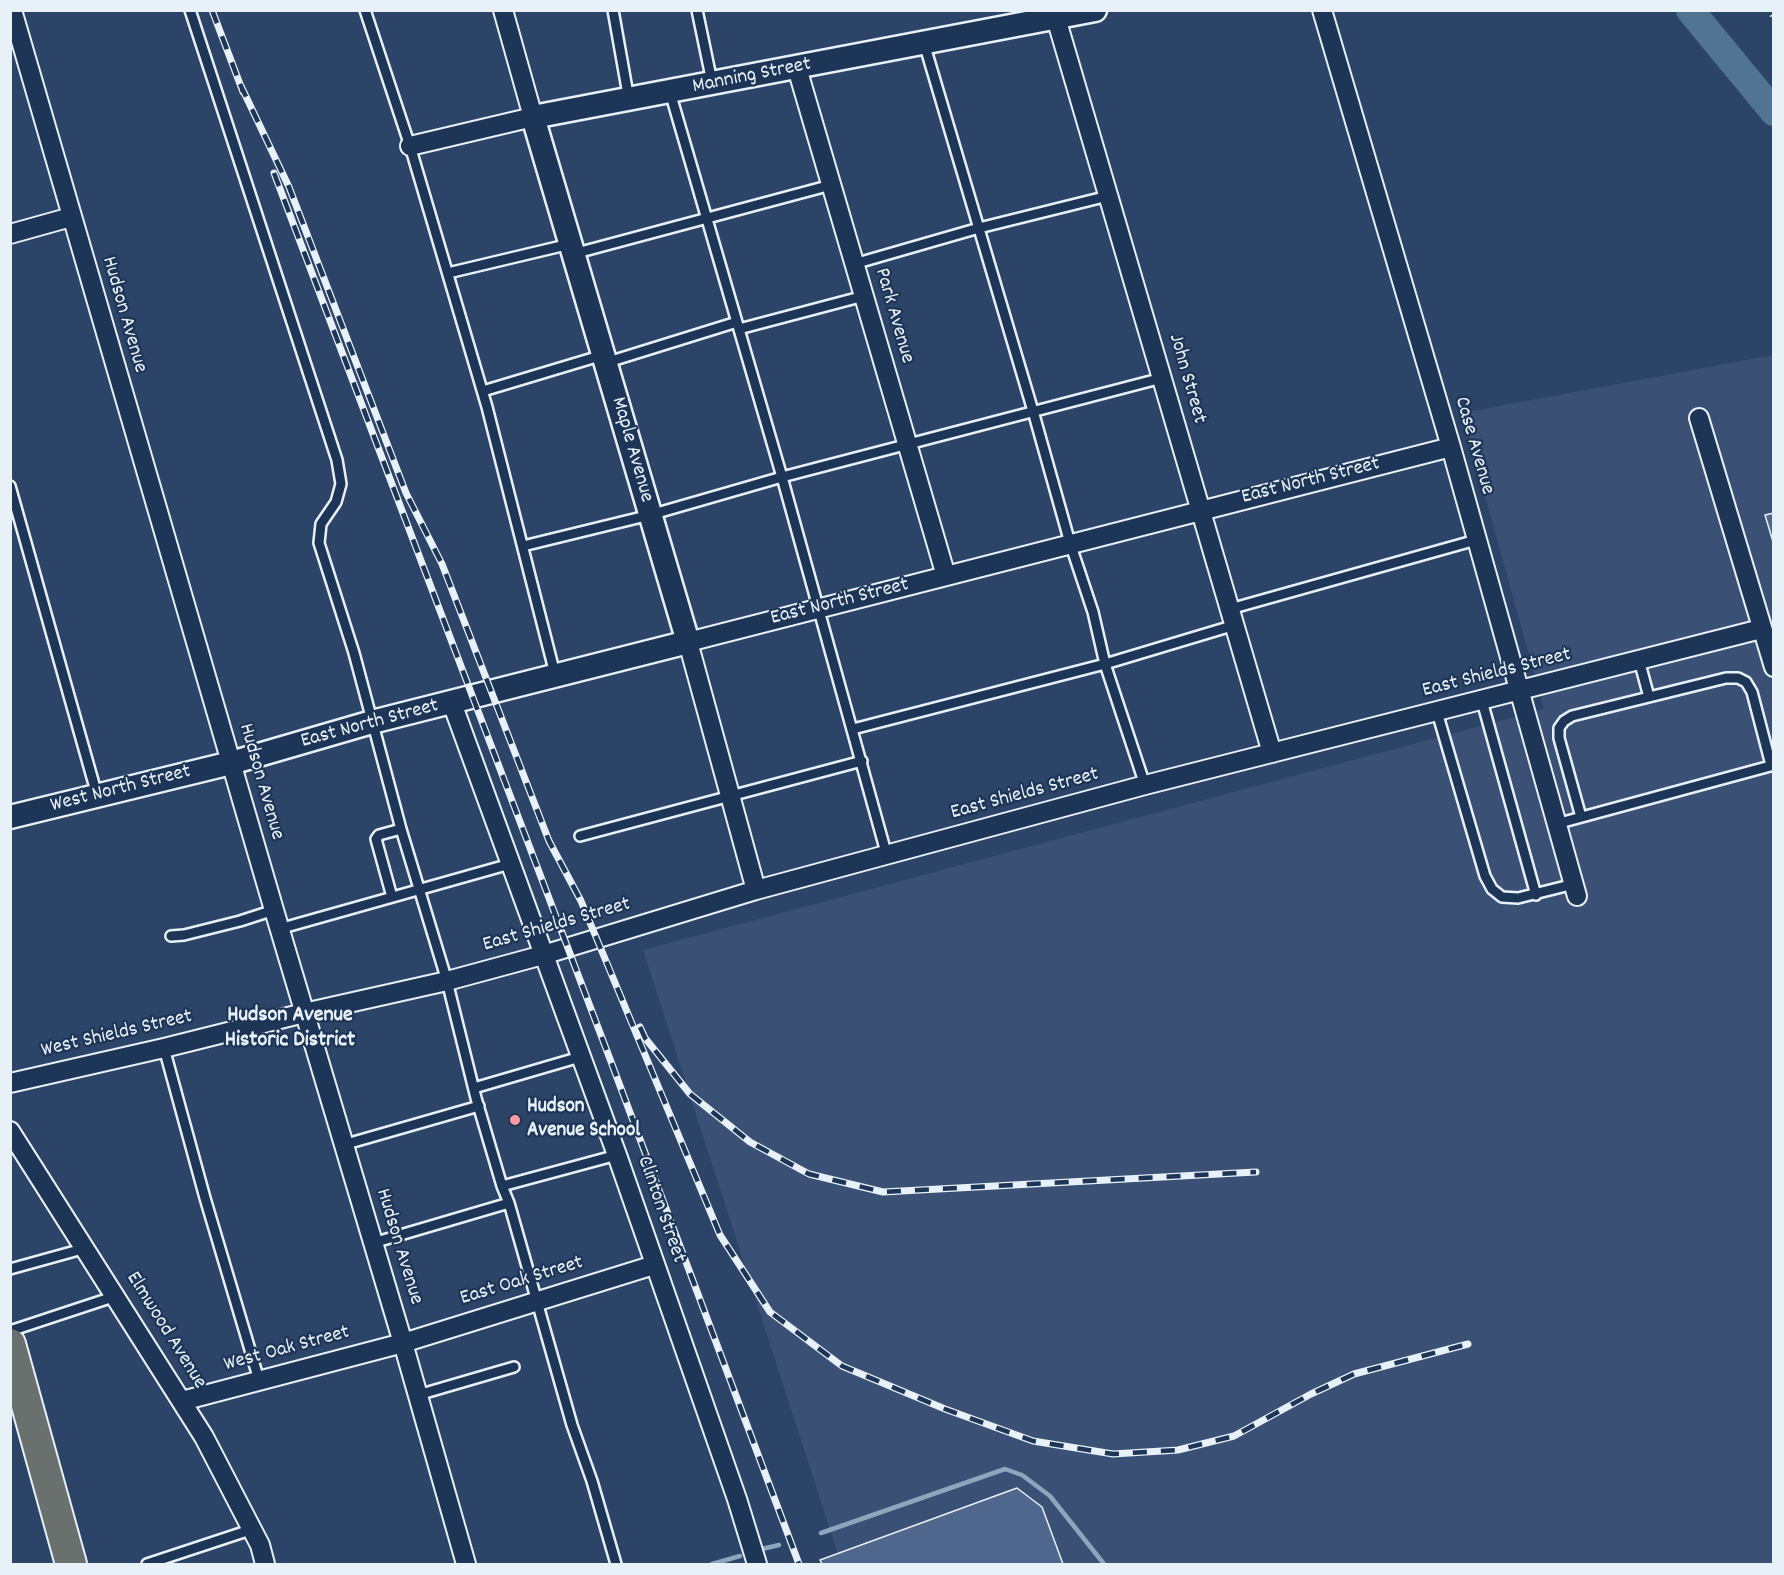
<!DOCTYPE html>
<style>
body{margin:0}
#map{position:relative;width:1784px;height:1575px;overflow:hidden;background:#2c4467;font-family:Dekko,sans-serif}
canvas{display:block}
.frame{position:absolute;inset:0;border:12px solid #e8f1f8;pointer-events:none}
</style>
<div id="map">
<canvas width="1784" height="1575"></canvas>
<div class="frame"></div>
</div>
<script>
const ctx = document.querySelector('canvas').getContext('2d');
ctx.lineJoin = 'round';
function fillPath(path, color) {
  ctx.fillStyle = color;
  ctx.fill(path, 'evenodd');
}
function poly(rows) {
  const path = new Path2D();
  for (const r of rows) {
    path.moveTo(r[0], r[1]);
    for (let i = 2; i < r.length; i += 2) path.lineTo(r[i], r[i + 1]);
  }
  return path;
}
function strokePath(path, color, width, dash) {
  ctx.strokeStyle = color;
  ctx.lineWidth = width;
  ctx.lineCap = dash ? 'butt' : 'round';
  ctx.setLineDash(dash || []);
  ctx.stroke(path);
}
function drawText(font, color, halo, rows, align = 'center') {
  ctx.font = font + ' Dekko,sans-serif';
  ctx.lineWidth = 4.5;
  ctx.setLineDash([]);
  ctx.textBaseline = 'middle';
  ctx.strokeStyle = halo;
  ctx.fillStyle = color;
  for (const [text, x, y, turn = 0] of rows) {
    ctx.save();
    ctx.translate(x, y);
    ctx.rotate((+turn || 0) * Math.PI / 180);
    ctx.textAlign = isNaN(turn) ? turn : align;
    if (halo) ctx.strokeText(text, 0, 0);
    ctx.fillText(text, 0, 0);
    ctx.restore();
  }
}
fillPath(poly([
 [1773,355,1773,1564,841,1564,643,950,1544,709,1462,413]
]), '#3a5175');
strokePath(poly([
 [821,1533,1005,1469,1022,1475,1050,1496,1104,1564],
 [762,1549,779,1545],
 [712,1564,740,1556]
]), '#8ea6bb', 4.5);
strokePath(poly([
 [1690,10,1774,112]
]), '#527493', 28);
const building = poly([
 [1774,513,1774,545,1765,515,1774,513],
 [1017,1488,1042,1507,1063,1564,822,1564,820,1560,1017,1488]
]);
fillPath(building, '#4f678d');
strokePath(building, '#e8f1f8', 1.5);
const service = poly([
 [190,10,337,460,341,484,336,502,321,524,319,543,354,653,401,829,447,981,476,1098,502,1186,509,1203,572,1425,592,1481,616,1564],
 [365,10,410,146,487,407,555,674],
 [613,10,629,100],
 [697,10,712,82],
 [924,43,1033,411,1070,543,1093,612,1105,664,1145,785],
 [670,92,782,477,887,856],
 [573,254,831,185],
 [854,264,979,228,1108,196],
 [448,273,570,244],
 [739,329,864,296],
 [605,363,737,322],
 [483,391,603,355],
 [10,486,97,795],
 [523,546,650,515,782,477,1162,378],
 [1230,609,1476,540],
 [1639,660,1649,697],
 [1482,701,1536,895],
 [1437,712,1485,876,1492,889,1502,897,1518,898,1574,884],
 [853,729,1105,664,1235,625],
 [1581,817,1559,738,1559,728,1564,721,1572,716,1726,678,1738,678,1746,682,1752,692,1771,765],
 [1556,824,1774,765],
 [580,836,862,761],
 [392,897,376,839,379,835,401,829],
 [279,929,510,864],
 [171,936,184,935,240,921,274,910],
 [164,1048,205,1198,259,1380],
 [474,1088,580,1057],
 [343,1145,479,1106],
 [502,1186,617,1155],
 [373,1243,509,1203],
 [10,1269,86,1248],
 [10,1331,116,1296],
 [418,1395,514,1367],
 [147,1564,250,1530]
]);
const minor = poly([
 [12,10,274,910,403,1343,466,1564],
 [1322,10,1451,447,1577,896],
 [1056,18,1272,753],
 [797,68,946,576],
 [410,146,533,117,503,10],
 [10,234,71,217],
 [1699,418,1774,667],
 [452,703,617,1155,737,1499,757,1564],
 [756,890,688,642,1451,447],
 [10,1083,164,1048,304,1013,447,981,543,955,756,890,1145,785,1761,629],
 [10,1131,204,1437,260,1545,265,1564],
 [182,1401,403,1343,654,1265]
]);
const tertiary = poly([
 [10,817,231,763,372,722,688,642,533,117,1095,10]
]);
const trunk = poly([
 [10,1344,71,1564]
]);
strokePath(service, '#e8f1f8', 14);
strokePath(minor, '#e8f1f8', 22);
strokePath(tertiary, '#e8f1f8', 27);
strokePath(trunk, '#e8f1f8', 34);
strokePath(poly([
 [1768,10,1774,21]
]), '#e8f1f8', 3, [1.5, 4.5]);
strokePath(service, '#1d3557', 9);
strokePath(minor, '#1d3557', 18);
strokePath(tertiary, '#1d3557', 22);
strokePath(trunk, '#6a706d', 30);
const rail = poly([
 [212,10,243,92],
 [240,84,289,187,406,493,442,564,549,841,581,901,720,1235,770,1312,842,1366,945,1409,1033,1441,1113,1454,1178,1450,1234,1436,1311,1394,1354,1374,1468,1344],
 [274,173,610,1059,799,1564],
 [640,1027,645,1038,690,1094,750,1142,809,1174,883,1192,1256,1172]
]);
strokePath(rail, '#e8f1f8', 7);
strokePath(rail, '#1d3557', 4.5, [14]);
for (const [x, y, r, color] of [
 [515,1120,6,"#ff9aa2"]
]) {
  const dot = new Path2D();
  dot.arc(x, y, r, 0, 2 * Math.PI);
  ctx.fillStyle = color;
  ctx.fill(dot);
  strokePath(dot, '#1d3557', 2);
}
drawText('21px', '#e8f1f8', '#1d3557', [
 ["Manning Street",752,77,-11],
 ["Hudson Avenue",123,315,74],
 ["Park Avenue",893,316,74],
 ["John Street",1186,379,74],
 ["Case Avenue",1473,446,74],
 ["Maple Avenue",631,450,74],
 ["East North Street",1311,482,-14],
 ["East North Street",840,603,-14],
 ["East Shields Street",1497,674,-14],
 ["East North Street",370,725,-15],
 ["Hudson Avenue",260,782,74],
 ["West North Street",121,790,-14],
 ["East Shields Street",1025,795,-15],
 ["East Shields Street",557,926,-16],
 ["West Shields Street",117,1035,-13],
 ["Clinton Street",660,1210,71],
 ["Hudson Avenue",398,1247,73],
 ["East Oak Street",522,1282,-17],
 ["Elmwood Avenue",165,1331,58],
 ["West Oak Street",287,1350,-15]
]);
drawText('bold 21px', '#e8f1f8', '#1d3557', [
 ["Hudson",527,1108],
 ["Avenue School",527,1132]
], 'left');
drawText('bold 22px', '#e8f1f8', '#1d3557', [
 ["Hudson Avenue",290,1017],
 ["Historic District",290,1042]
]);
</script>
